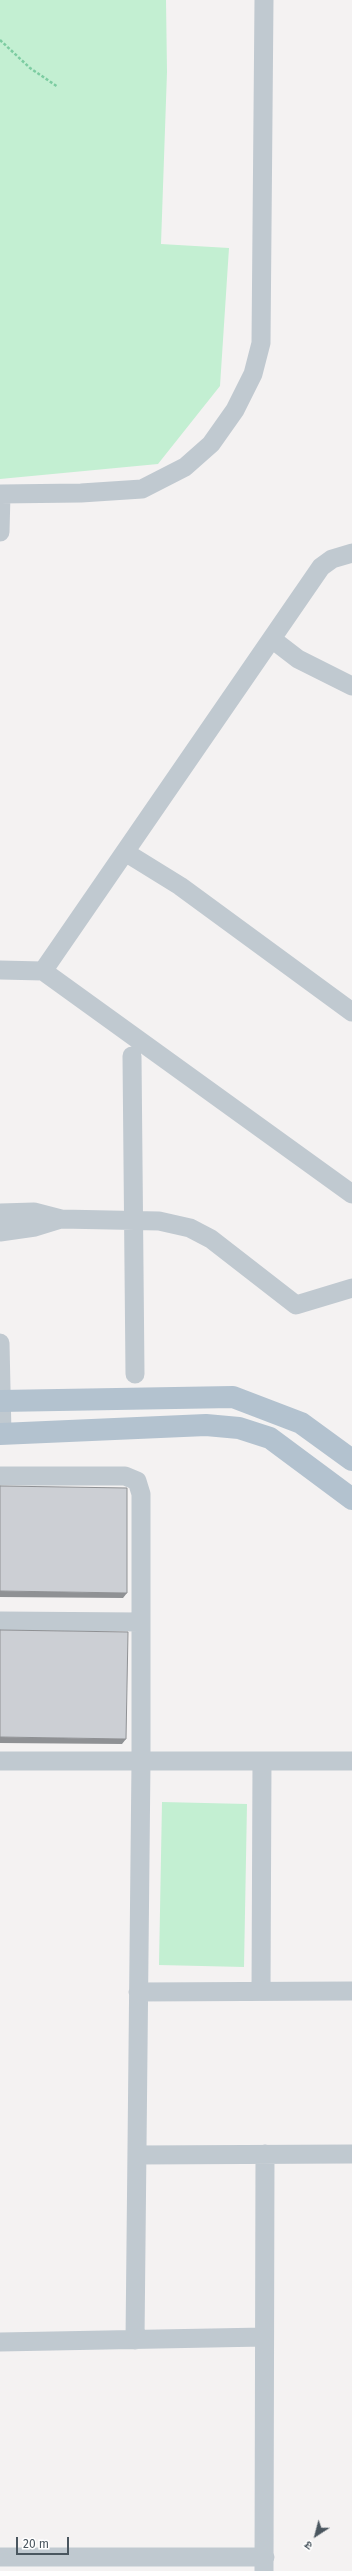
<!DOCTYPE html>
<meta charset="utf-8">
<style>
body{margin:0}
#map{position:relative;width:352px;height:2571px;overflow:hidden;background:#f4f2f2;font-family:"Fira Sans","Noto Sans Devanagari",sans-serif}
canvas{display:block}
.north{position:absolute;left:296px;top:2515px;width:40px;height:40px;-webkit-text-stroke:3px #fff;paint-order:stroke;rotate:216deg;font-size:11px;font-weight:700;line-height:16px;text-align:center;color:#4a565f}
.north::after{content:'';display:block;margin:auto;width:14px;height:18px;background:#4a565f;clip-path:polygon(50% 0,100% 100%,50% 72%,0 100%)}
.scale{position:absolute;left:16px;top:2537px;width:53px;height:18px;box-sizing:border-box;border:2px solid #4a565f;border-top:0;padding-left:5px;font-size:12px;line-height:14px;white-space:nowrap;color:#4a565f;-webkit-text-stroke:3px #fff;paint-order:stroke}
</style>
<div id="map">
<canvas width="352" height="2571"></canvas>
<div class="north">उ</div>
<div class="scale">20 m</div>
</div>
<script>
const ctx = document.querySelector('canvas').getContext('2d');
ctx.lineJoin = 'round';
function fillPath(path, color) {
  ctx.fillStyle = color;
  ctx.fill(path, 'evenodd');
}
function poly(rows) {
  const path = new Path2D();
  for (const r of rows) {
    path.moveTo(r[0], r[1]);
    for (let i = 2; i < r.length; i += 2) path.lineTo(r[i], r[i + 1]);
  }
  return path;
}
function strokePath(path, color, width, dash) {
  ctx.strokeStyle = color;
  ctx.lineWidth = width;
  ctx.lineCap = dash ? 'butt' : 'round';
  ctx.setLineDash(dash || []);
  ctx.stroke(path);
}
fillPath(poly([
 [0,0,166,0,167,72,161,244,229,248,220,386,158,464,0,479],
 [162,1802,247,1804,244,1967,159,1965]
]), '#c3efd2');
strokePath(poly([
 [0,40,30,68,58,87]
]), '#7ccca1', 2.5, [3, 2]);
strokePath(poly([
 [0,494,81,493,142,489,185,467,211,444,235,410,253,374,261,343,264,0],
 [0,532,1,494],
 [272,639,298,659,352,686],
 [125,852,180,886,352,1012],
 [0,970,43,971,352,1194],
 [43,971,321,567,332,559,352,553],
 [132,1056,135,1374],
 [0,1213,34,1212,61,1219],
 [0,1232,35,1227,61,1219,159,1221,190,1228,211,1239,296,1305,352,1288],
 [0,1343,2,1434],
 [0,1476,125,1476,137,1481,141,1494,141,1761,135,2340],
 [0,1621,141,1622],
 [0,1761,352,1761],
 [261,1991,262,1761],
 [138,1992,352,1991],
 [137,2155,352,2154],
 [0,2342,264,2337],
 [0,2557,265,2557],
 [264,2571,265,2154]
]), '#c0c9d0', 19);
strokePath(poly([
 [0,1401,233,1397,301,1423,352,1460],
 [0,1434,206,1425,239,1428,270,1438,352,1499]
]), '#b3c2cf', 22);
fillPath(poly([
 [0,1591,127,1593,123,1598,0,1597],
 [0,1737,126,1739,122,1744,0,1743]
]), '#8f9194');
const building = poly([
 [0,1486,127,1488,127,1593,0,1591,0,1486],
 [0,1630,128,1632,126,1739,0,1737,0,1630]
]);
fillPath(building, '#cccfd4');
strokePath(building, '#8f9194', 1);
</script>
